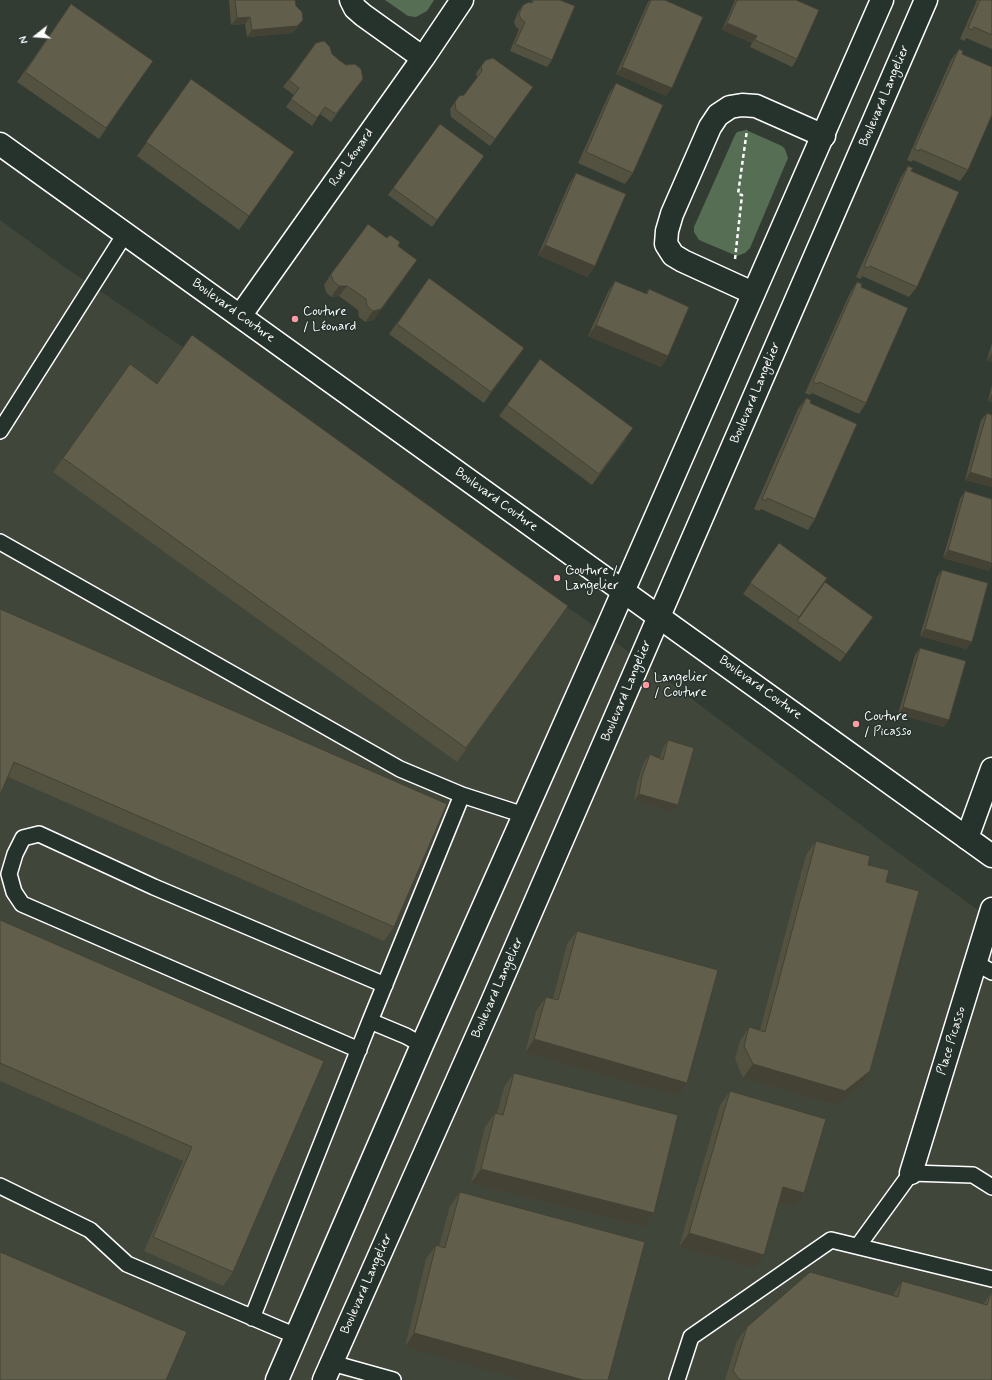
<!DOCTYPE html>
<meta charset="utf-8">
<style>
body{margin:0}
#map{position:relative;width:992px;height:1380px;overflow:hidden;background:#323c33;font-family:Mynerve,sans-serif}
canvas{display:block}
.north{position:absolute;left:16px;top:16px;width:40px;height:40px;-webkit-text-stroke:3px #26332d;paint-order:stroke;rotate:253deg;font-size:11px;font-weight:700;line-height:16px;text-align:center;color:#fff}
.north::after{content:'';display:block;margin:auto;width:14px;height:18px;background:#fff;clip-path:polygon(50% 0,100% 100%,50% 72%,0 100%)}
</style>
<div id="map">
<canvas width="992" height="1380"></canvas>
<div class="north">N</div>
</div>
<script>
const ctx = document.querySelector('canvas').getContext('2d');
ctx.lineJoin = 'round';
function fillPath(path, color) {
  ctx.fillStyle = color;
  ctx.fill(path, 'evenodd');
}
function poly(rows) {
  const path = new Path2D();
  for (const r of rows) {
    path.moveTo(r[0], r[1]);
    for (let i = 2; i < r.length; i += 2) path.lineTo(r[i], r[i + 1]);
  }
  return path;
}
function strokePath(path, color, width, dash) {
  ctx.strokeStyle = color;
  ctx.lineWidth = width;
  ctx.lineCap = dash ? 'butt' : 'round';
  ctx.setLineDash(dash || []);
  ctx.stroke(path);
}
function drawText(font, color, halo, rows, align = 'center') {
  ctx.font = font + ' Mynerve,sans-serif';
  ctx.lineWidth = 3;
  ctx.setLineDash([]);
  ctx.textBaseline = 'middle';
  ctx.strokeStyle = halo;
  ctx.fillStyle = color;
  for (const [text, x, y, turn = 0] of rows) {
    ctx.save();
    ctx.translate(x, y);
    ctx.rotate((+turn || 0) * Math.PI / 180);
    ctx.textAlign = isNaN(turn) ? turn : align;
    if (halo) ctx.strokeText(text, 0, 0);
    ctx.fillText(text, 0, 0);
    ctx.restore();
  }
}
fillPath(poly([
 [0,220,63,266,583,618,889,846,992,920,992,1380,0,1380]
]), '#40463a');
fillPath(poly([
 [385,0,434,0,427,11,416,17,408,16],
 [746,130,782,146,785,149,788,158,750,248,745,253,737,256,699,240,694,232,694,227,735,135,737,132]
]), '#556e54');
const service = poly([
 [0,431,125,234],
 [0,542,400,769,462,795],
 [976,963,992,972],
 [422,1045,406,1036,370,1021,462,795,524,815],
 [359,1050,22,904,14,892,9,874,15,854,23,838,39,834,154,887,385,985],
 [0,1186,90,1230,127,1264,296,1336],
 [858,1246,911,1173,973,1175,992,1187],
 [252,1318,370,1021],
 [332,1363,393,1380],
 [677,1380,691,1337,831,1240,992,1279]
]);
const minor = poly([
 [351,0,355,8,363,15,423,58],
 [753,293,683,261,673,255,666,244,667,231,672,214,710,127,718,115,730,107,742,105,756,106,824,136],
 [240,316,423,58,462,0],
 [967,838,992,769],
 [911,1173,992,909]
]);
const tertiary = poly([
 [0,144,992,856]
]);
const secondary = poly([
 [277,1380,422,1045,608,626,882,0],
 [324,1380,492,1002,926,0]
]);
strokePath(service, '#fff', 18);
strokePath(minor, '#fff', 25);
strokePath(tertiary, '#fff', 25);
strokePath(secondary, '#fff', 25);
strokePath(poly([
 [735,259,742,195,738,194,747,130]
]), '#fff', 2.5, [4, 3]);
strokePath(service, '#26332d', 15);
strokePath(minor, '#26332d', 22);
strokePath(tertiary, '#26332d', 22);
strokePath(secondary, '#26332d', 22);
fillPath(poly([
 [229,0,295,0,298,27,292,33,247,37,245,24,231,25],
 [532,0,560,0,552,60,547,67,510,51,519,29,516,27,514,22,518,12,523,5,531,3],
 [650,0,665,0,666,96,616,74,648,2],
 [735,0,796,0,797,59,792,67,750,47,752,43,722,30],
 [977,0,992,0,992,49,966,38,965,41,960,39],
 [71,4,153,61,99,139,17,82],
 [316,43,332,54,363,79,331,122,320,114,312,126,286,107,294,95,283,87],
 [959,49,962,54,968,170,960,181,913,160,911,162,907,160,951,60],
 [486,60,533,87,490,146,451,117,450,109,459,96,464,95,477,78,476,73],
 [191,79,294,152,239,230,137,156],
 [616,83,633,173,625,184,578,163,609,94],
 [440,124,484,156,432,227,388,195],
 [908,166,911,171,917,287,909,297,862,276,861,279,856,277,901,177],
 [576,173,595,266,587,277,538,255,569,184],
 [387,238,398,246,374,320,365,322,359,317,358,310,339,296,331,297,326,292,324,285,331,274],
 [429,278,524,348,484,403,389,334],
 [615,281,645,294,649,289,668,356,661,367,588,336,608,292],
 [857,282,861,287,866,403,859,414,812,393,810,395,805,393,850,293],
 [992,343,992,362,987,360],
 [130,364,157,384,568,606,457,762,53,472],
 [992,385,992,402,988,401],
 [806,398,810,403,815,519,808,530,761,509,759,511,754,509,798,409],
 [507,405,626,439,592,485,499,416],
 [987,413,992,487,965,480,981,420],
 [965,491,989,571,943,558,960,499],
 [779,543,820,589,873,617,840,662,792,628,797,621,792,628,743,594],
 [942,570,972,642,966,649,920,636,937,577],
 [0,609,394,927,384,941,8,777],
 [920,648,944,727,898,714,915,655],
 [668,740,678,805,673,812,634,801,637,783,644,762,650,754,660,758,663,748],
 [816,841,868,865,886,882,861,1085,836,1105,743,1078,735,1059,740,1041,749,1027,760,1030,806,855],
 [0,920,324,1061,233,1272,223,1286,144,1251,183,1161,0,1081],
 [577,931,677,1096,525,1053,536,1011,546,997,553,999,567,944],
 [514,1073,654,1213,644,1227,471,1183,485,1127,495,1113,497,1113,504,1087],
 [730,1091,795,1207,779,1202,754,1268,679,1247,720,1105],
 [460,1192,645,1242,405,1347,426,1259,436,1245,439,1246,450,1206],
 [902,1281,983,1304,991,1293,992,1380,725,1380,737,1341,747,1327,893,1295]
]), '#535240');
fillPath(poly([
 [250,17,245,24,231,25,237,18],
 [303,20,298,27,292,33,247,37,252,30],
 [727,23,757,36,752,43,722,30],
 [622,67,672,88,666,96,616,74],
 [545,245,595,266,587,277,538,255],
 [410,271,374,320,365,322,373,311],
 [339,286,347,286,339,296,331,297],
 [596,325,668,356,661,367,588,336],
 [524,348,517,359,484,403,491,392],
 [992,353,992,362,987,360],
 [992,394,992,402,988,401],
 [970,472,992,479,992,487,965,480],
 [948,550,992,563,992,566,989,571,943,558],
 [925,629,972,642,966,649,920,636],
 [903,707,949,720,944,727,898,714],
 [639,794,678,805,673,812,634,801],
 [534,1039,687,1083,677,1096,525,1053],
 [753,1064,870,1071,861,1085,836,1105,743,1078],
 [481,1169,654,1213,644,1227,471,1183],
 [783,1187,804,1193,795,1207,773,1201],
 [689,1233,764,1255,754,1268,679,1247],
 [414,1333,583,1380,523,1380,405,1347]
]), '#444234');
const building = poly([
 [235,0,295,0,296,6,302,12,303,20,297,26,252,30,250,17,237,18,235,0],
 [534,0,560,0,575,6,552,60,515,44,525,22,521,19,519,14,523,5,529,2,532,3,534,0],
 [651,0,665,0,703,17,672,88,622,67,651,0],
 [737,0,796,0,819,10,797,59,755,40,757,36,727,23,737,0],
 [980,0,992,0,992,35,974,27,972,30,968,28,980,0],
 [71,4,153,61,106,128,25,72,71,4],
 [324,41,330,47,332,54,339,60,346,65,355,64,361,69,363,79,336,114,325,107,317,118,291,99,299,88,289,80,316,43,324,41],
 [959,49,963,51,962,54,992,67,992,115,968,170,920,149,919,151,914,149,959,49],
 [493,58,533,87,495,139,456,110,455,102,459,96,464,95,482,71,481,66,486,60,493,58],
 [191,79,294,152,249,216,146,142,191,79],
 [616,83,663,105,633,173,586,152,616,83],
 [440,124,484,156,437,220,393,188,440,124],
 [908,166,913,168,911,171,959,192,917,287,870,266,868,268,864,266,908,166],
 [576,173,626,194,595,266,545,245,576,173],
 [368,224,387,238,390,235,400,242,398,246,417,260,381,309,373,311,367,306,366,299,347,286,339,286,333,281,331,274,368,224],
 [429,278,524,348,491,392,397,324,429,278],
 [615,281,647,294,649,289,689,307,668,356,596,325,615,281],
 [857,282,862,284,861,287,908,308,866,403,819,382,818,384,813,382,857,282],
 [192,335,568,606,466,748,63,458,130,364,157,384,192,335],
 [540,359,633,428,599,474,507,405,540,359],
 [806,398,811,400,810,403,857,424,815,519,767,498,766,501,762,499,806,398],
 [987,413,992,415,992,479,970,472,987,413],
 [965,491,992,499,992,563,948,550,965,491],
 [779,543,827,578,799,617,750,583,779,543],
 [942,570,988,583,972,642,925,629,942,570],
 [825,582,873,617,846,654,797,621,825,582],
 [0,609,447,804,394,927,14,762,0,795,0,609],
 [920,648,966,661,949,720,903,707,920,648],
 [668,740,694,748,678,805,639,794,642,776,650,754,663,760,668,740],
 [816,841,870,856,868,865,889,870,886,882,919,891,870,1071,845,1091,753,1064,744,1046,749,1027,765,1032,816,841],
 [0,920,324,1061,233,1272,153,1237,192,1147,0,1063,0,920],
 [577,931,718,970,687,1083,534,1039,546,997,558,1000,577,931],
 [514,1073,678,1115,654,1213,481,1169,495,1113,503,1115,514,1073],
 [730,1091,826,1119,804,1193,783,1187,764,1255,689,1233,730,1091],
 [460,1192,645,1242,608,1380,583,1380,414,1333,436,1245,445,1248,460,1192],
 [0,1252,187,1332,166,1380,0,1380,0,1252],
 [810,1272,898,1297,902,1281,987,1305,991,1293,992,1293,992,1380,742,1380,739,1379,733,1371,747,1327,810,1272]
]);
fillPath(building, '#615f4b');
strokePath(building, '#444234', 1);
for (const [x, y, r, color] of [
 [295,319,4,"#ff9aa2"],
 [557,578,4,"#ff9aa2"],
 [646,685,4,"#ff9aa2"],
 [856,724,4,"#ff9aa2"]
]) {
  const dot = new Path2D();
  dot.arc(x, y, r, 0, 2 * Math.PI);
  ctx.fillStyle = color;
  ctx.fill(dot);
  strokePath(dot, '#26332d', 1.5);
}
drawText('13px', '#fff', '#26332d', [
 ["Boulevard Langelier",885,96,-67],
 ["Rue Léonard",352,158,-55],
 ["Boulevard Couture",233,311,36],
 ["Boulevard Langelier",756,393,-67],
 ["Boulevard Couture",496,500,36],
 ["Boulevard Couture",760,688,36],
 ["Boulevard Langelier",627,691,-67],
 ["Boulevard Langelier",498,988,-66],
 ["Place Picasso",952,1041,-73],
 ["Boulevard Langelier",367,1284,-66]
]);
drawText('13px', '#fff', '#26332d', [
 ["Couture",303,312],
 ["/ Léonard",303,327],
 ["Couture /",565,571],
 ["Langelier",565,586],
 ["Langelier",654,678],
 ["/ Couture",654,693],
 ["Couture",864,717],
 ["/ Picasso",864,732]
], 'left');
</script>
